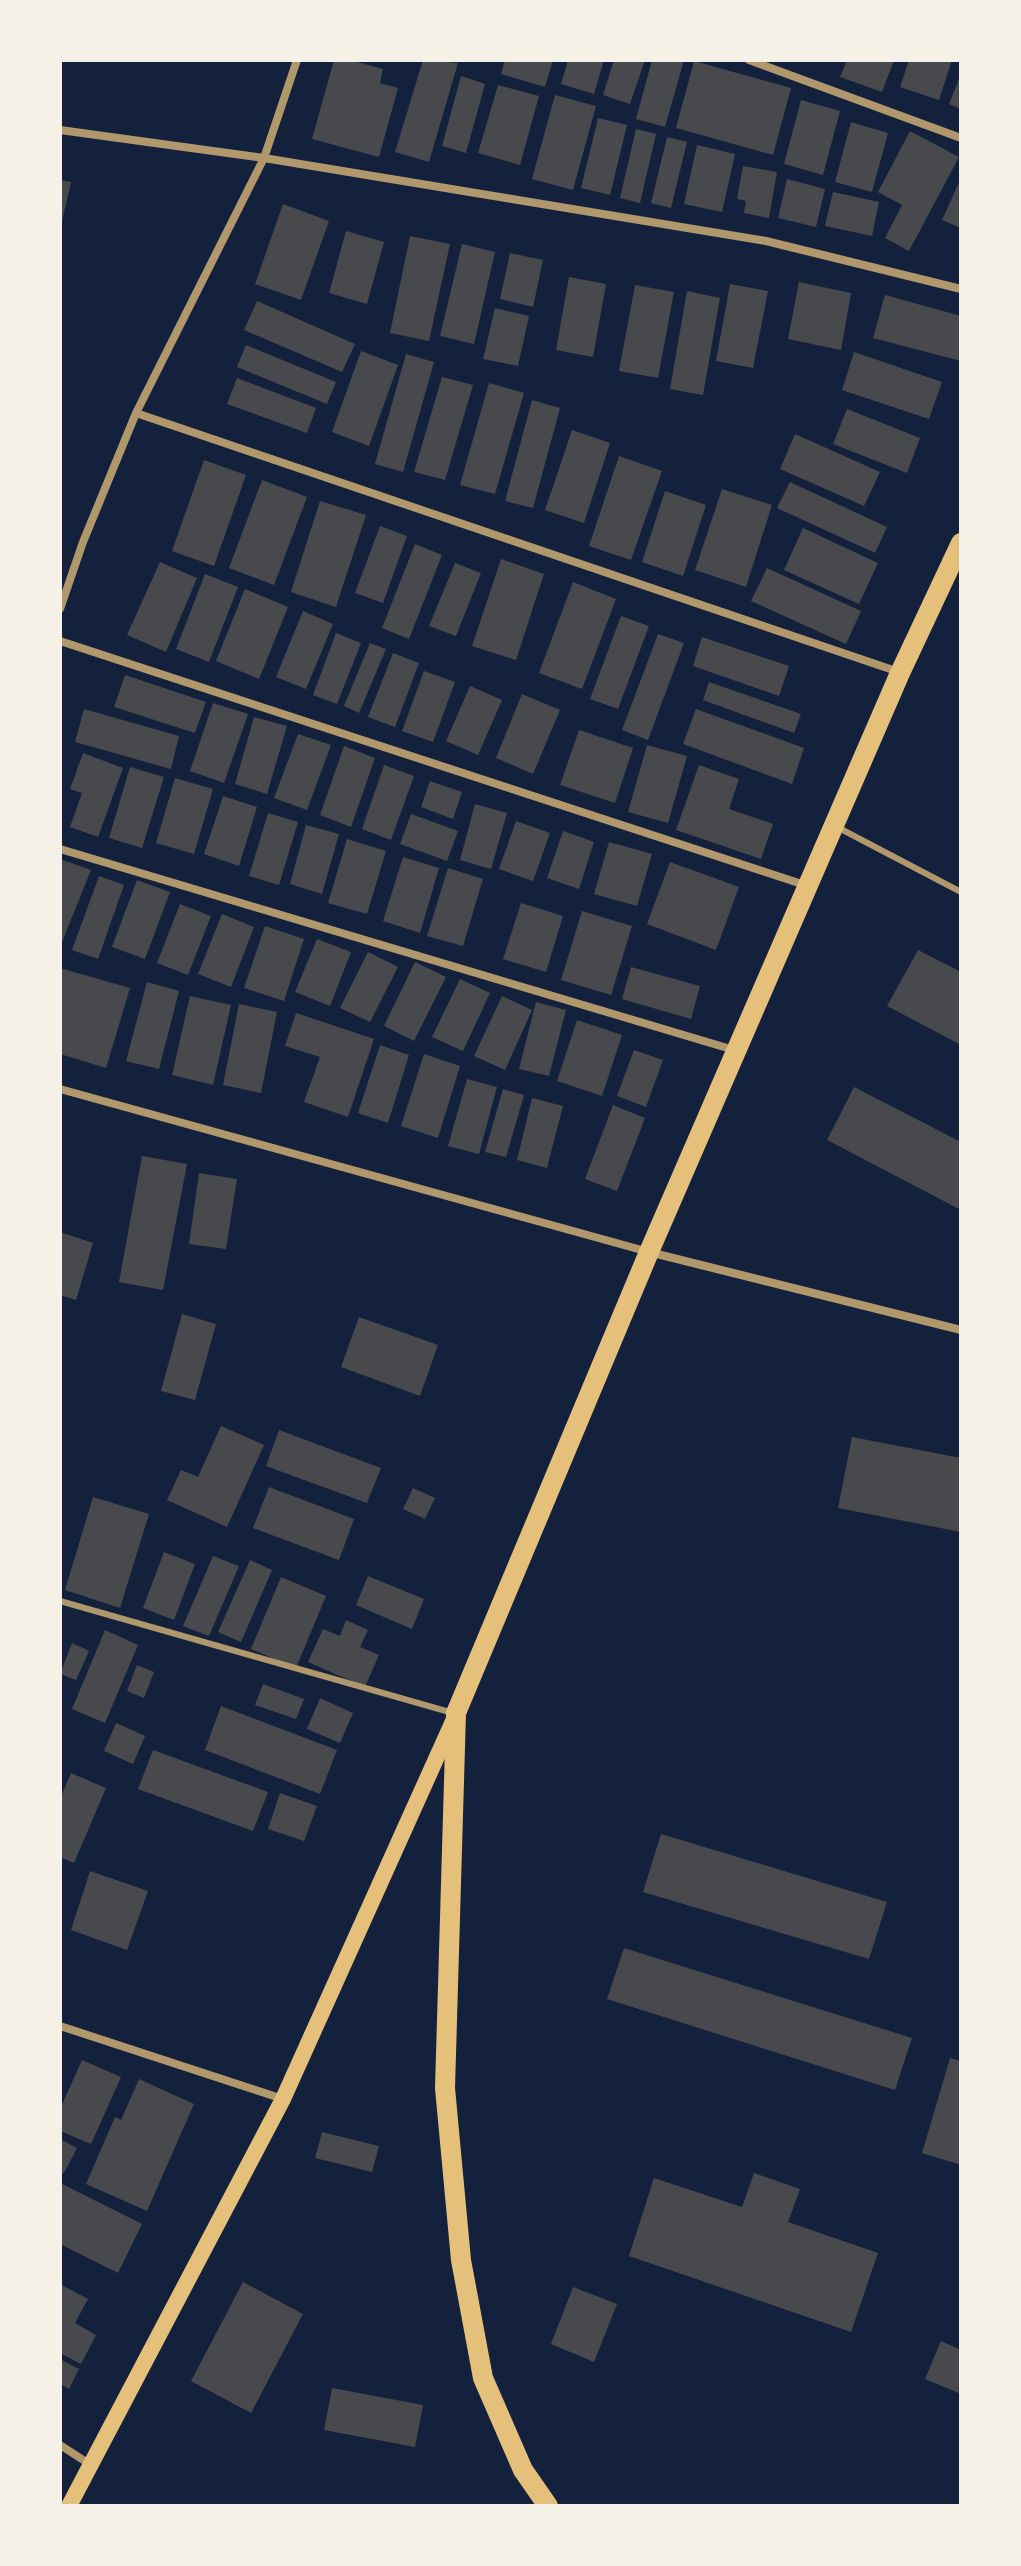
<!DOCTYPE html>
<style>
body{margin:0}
#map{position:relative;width:1021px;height:2566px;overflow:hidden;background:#14213d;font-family:Arial,sans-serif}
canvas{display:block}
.frame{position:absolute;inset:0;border:62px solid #f6f1e7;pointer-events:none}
</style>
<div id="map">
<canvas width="1021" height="2566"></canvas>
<div class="frame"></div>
</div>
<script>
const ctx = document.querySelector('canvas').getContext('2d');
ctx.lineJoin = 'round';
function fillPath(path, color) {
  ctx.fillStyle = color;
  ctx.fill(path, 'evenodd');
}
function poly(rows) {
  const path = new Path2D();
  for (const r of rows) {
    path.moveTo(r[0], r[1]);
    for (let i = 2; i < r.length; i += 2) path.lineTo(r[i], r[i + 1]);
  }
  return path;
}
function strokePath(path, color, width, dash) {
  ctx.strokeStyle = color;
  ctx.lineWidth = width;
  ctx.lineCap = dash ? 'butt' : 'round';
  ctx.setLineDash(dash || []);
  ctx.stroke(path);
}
fillPath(poly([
 [334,60,350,60,383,69,380,83,398,88,379,157,312,139],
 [423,60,458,63,429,162,395,152],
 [505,60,553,60,545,87,501,74],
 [568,60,604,60,594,94,561,84],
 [614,60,645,60,630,104,603,95],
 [652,60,684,60,665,127,636,119],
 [847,60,894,60,882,92,840,77],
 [909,60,952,60,939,100,900,87],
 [694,61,791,88,773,155,676,128],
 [961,74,961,109,949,104],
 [461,76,485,84,466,153,442,146],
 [498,85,539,96,520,165,478,153],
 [555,95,596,106,573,190,532,179],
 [801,100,840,111,823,175,784,164],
 [598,118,627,125,610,195,581,188],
 [851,122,888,133,872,192,835,182],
 [636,129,656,134,640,203,620,198],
 [910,131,959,157,909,251,885,238,902,205,878,192],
 [667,137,687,142,671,208,651,203],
 [697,145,735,154,722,212,684,204],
 [743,166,777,172,769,218,744,213,746,201,737,199],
 [961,178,961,228,942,220],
 [787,179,825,189,816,227,778,218],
 [60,180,71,182,61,226,60,226],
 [833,192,879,202,872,236,825,226],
 [283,204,329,221,301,300,255,284],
 [346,231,384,242,367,304,329,293],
 [410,236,450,244,429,341,390,333],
 [462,244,495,252,474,344,440,336],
 [510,253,543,260,533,307,500,299],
 [569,277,606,284,593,357,556,350],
 [799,282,851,293,841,350,788,339],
 [730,284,768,291,753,368,716,361],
 [635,285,674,292,658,378,619,371],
 [687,291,720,298,703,395,670,389],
 [885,295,961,316,961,361,873,338],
 [257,301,355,344,342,372,244,330],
 [495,308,529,316,518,366,483,359],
 [246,345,336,382,327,404,237,367],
 [361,351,398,365,369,446,332,432],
 [854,352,942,382,929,419,842,390],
 [406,354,434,362,403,472,375,464],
 [442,377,473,385,445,480,414,472],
 [237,378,316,408,307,433,227,404],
 [489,383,524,393,495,494,460,485],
 [532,400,560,408,533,508,505,501],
 [847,409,920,438,907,473,833,444],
 [572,430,610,443,584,523,545,510],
 [795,434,880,472,864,506,780,469],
 [619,456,662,471,631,560,589,546],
 [204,460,246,475,214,566,172,551],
 [262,480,307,497,274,585,229,568],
 [790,482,887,527,875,553,777,508],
 [722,489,772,505,746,587,695,570],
 [665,491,706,505,683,576,642,562],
 [320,501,366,515,336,607,291,592],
 [380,526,407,536,383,603,355,593],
 [803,528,878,563,859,604,784,570],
 [415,544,442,555,409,639,382,628],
 [501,559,544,574,516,660,472,646],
 [160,562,197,578,166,652,127,635],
 [455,563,481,573,456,636,429,626],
 [767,568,861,611,846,644,751,601],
 [205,574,238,587,209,662,176,649],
 [573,582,616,599,582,689,539,673],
 [245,589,288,607,259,679,216,661],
 [303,611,333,624,306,689,276,677],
 [621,616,649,626,618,709,590,699],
 [336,633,361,643,337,704,313,695],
 [658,634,684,643,648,740,622,730],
 [702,637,789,666,779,696,693,666],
 [370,643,386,649,359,713,344,706],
 [393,653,419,663,395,727,368,717],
 [424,671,455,682,433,742,402,731],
 [125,675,206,702,195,733,114,707],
 [709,682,801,714,794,733,703,700],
 [470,686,502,700,478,755,446,741],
 [522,694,560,710,533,774,496,758],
 [213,703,248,714,224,783,190,771],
 [84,709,179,736,171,769,75,742],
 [696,709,804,748,792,784,683,744],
 [254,717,287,726,267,794,235,784],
 [579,730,633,748,615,803,560,785],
 [298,734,331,745,307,810,274,798],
 [647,745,687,756,668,823,628,812],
 [344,746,375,758,351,827,320,815],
 [83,753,123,768,98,837,70,827,82,793,70,789],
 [384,765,414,776,391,840,362,829],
 [699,765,739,779,729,809,773,824,761,859,676,830],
 [130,767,164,777,142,848,109,838],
 [175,778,213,789,194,854,156,843],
 [430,781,462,792,453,819,421,807],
 [223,796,257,807,239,866,204,854],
 [475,804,507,813,491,869,460,860],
 [268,813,298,822,279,885,249,876],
 [411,814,458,831,447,861,400,844],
 [516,821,550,833,533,881,499,869],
 [306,825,339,834,322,894,290,884],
 [563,831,594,842,579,889,547,878],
 [347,839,386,851,367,914,328,903],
 [609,842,652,854,637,906,594,894],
 [403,857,439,868,420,933,383,921],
 [60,859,91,870,60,947],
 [670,862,739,887,716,950,647,924],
 [448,868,483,879,463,946,427,936],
 [99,876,124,885,98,959,72,950],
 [137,880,170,892,145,959,112,947],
 [521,903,563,916,546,972,503,959],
 [180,904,211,916,188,975,157,963],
 [582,911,632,926,611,995,561,980],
 [222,914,254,927,231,987,198,974],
 [265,926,304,939,284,1001,244,988],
 [317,939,351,952,330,1006,295,992],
 [918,950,961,972,961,1045,887,1006],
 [368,952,398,967,370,1022,340,1008],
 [415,962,446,977,414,1041,384,1026],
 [631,967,700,986,691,1019,622,999],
 [60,968,130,988,106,1068,60,1054],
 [460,979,490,993,463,1051,432,1037],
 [147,982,179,991,159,1069,126,1061],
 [190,996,231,1005,213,1085,172,1075],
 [502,996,532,1010,505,1070,474,1056],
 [536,1002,566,1010,549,1076,519,1069],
 [239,1004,277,1012,261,1093,223,1085],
 [296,1013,374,1039,348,1117,304,1102,320,1057,285,1046],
 [577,1020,622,1035,602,1096,557,1081],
 [380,1045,409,1055,388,1123,358,1113],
 [634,1050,663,1060,646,1107,617,1096],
 [424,1054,460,1066,438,1138,401,1126],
 [467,1079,497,1087,479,1154,448,1146],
 [854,1087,961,1142,961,1210,827,1140],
 [503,1089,524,1095,506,1157,485,1152],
 [532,1098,563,1106,547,1168,517,1160],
 [613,1105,645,1118,617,1191,585,1179],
 [142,1156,187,1164,163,1290,119,1282],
 [199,1173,237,1179,226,1249,189,1244],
 [60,1232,93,1243,76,1300,60,1295],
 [182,1314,216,1324,195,1400,161,1391],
 [359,1317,438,1345,420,1396,341,1367],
 [221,1426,264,1445,227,1527,167,1500,181,1470,198,1477],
 [279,1430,381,1468,367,1503,266,1466],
 [852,1437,961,1458,961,1532,838,1508],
 [269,1487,354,1519,339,1560,253,1528],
 [413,1488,435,1498,425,1519,403,1509],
 [93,1497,149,1514,120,1608,65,1590],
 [164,1552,195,1564,174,1620,143,1608],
 [213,1556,239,1566,209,1636,183,1626],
 [250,1560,272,1570,241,1642,218,1632],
 [368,1576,424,1599,412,1629,356,1605],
 [281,1577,326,1596,296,1668,251,1649],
 [346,1620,368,1630,360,1647,379,1655,365,1687,308,1662,323,1629,340,1636],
 [105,1630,138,1645,105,1723,72,1709],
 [72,1643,89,1651,76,1680,60,1674],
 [137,1665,154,1672,144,1698,127,1691],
 [263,1684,304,1699,296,1719,255,1705],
 [320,1698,353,1713,340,1743,307,1729],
 [221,1706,337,1750,320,1794,205,1750],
 [116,1723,145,1736,133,1764,104,1751],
 [153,1750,268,1792,253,1831,138,1789],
 [71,1773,106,1788,74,1863,60,1857,60,1799],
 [280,1793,317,1806,304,1841,268,1829],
 [661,1834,887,1902,869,1959,643,1892],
 [90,1871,148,1891,127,1950,71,1930],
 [624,1948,912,2038,895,2090,607,1999],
 [950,2058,961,2061,961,2165,922,2153],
 [82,2060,121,2077,91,2144,60,2131,60,2109],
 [139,2079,194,2104,147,2211,86,2184,115,2117,121,2120],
 [322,2132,379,2146,372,2172,315,2158],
 [60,2139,77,2148,64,2173,60,2172],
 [754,2173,800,2189,788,2222,878,2253,851,2332,629,2256,654,2178,742,2207],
 [60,2183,142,2224,118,2273,60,2244],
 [243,2282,303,2314,251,2413,191,2381],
 [60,2284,88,2299,75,2323,96,2335,81,2364,60,2353],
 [573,2287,617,2304,594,2362,551,2344],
 [941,2341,961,2350,961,2394,925,2379],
 [60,2359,79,2369,69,2389,60,2384],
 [332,2388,423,2405,415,2447,324,2430]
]), '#48494c');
strokePath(poly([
 [837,827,961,892],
 [60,1601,453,1713]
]), '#b1986c', 6);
strokePath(poly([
 [749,60,961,138],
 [60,130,264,158,766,241,961,289],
 [136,413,899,672],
 [60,609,83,542,136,413,264,158,297,60],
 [60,641,808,886],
 [60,849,734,1050],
 [60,1089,649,1252,961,1330],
 [60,2026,283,2099],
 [60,2445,91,2465]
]), '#b1986c', 8);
strokePath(poly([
 [69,2506,283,2099,454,1719]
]), '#e5c07b', 16);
strokePath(poly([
 [548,2506,523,2470,483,2378,461,2260,445,2088,456,1713,649,1252,900,673,961,543]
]), '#e5c07b', 20);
</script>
